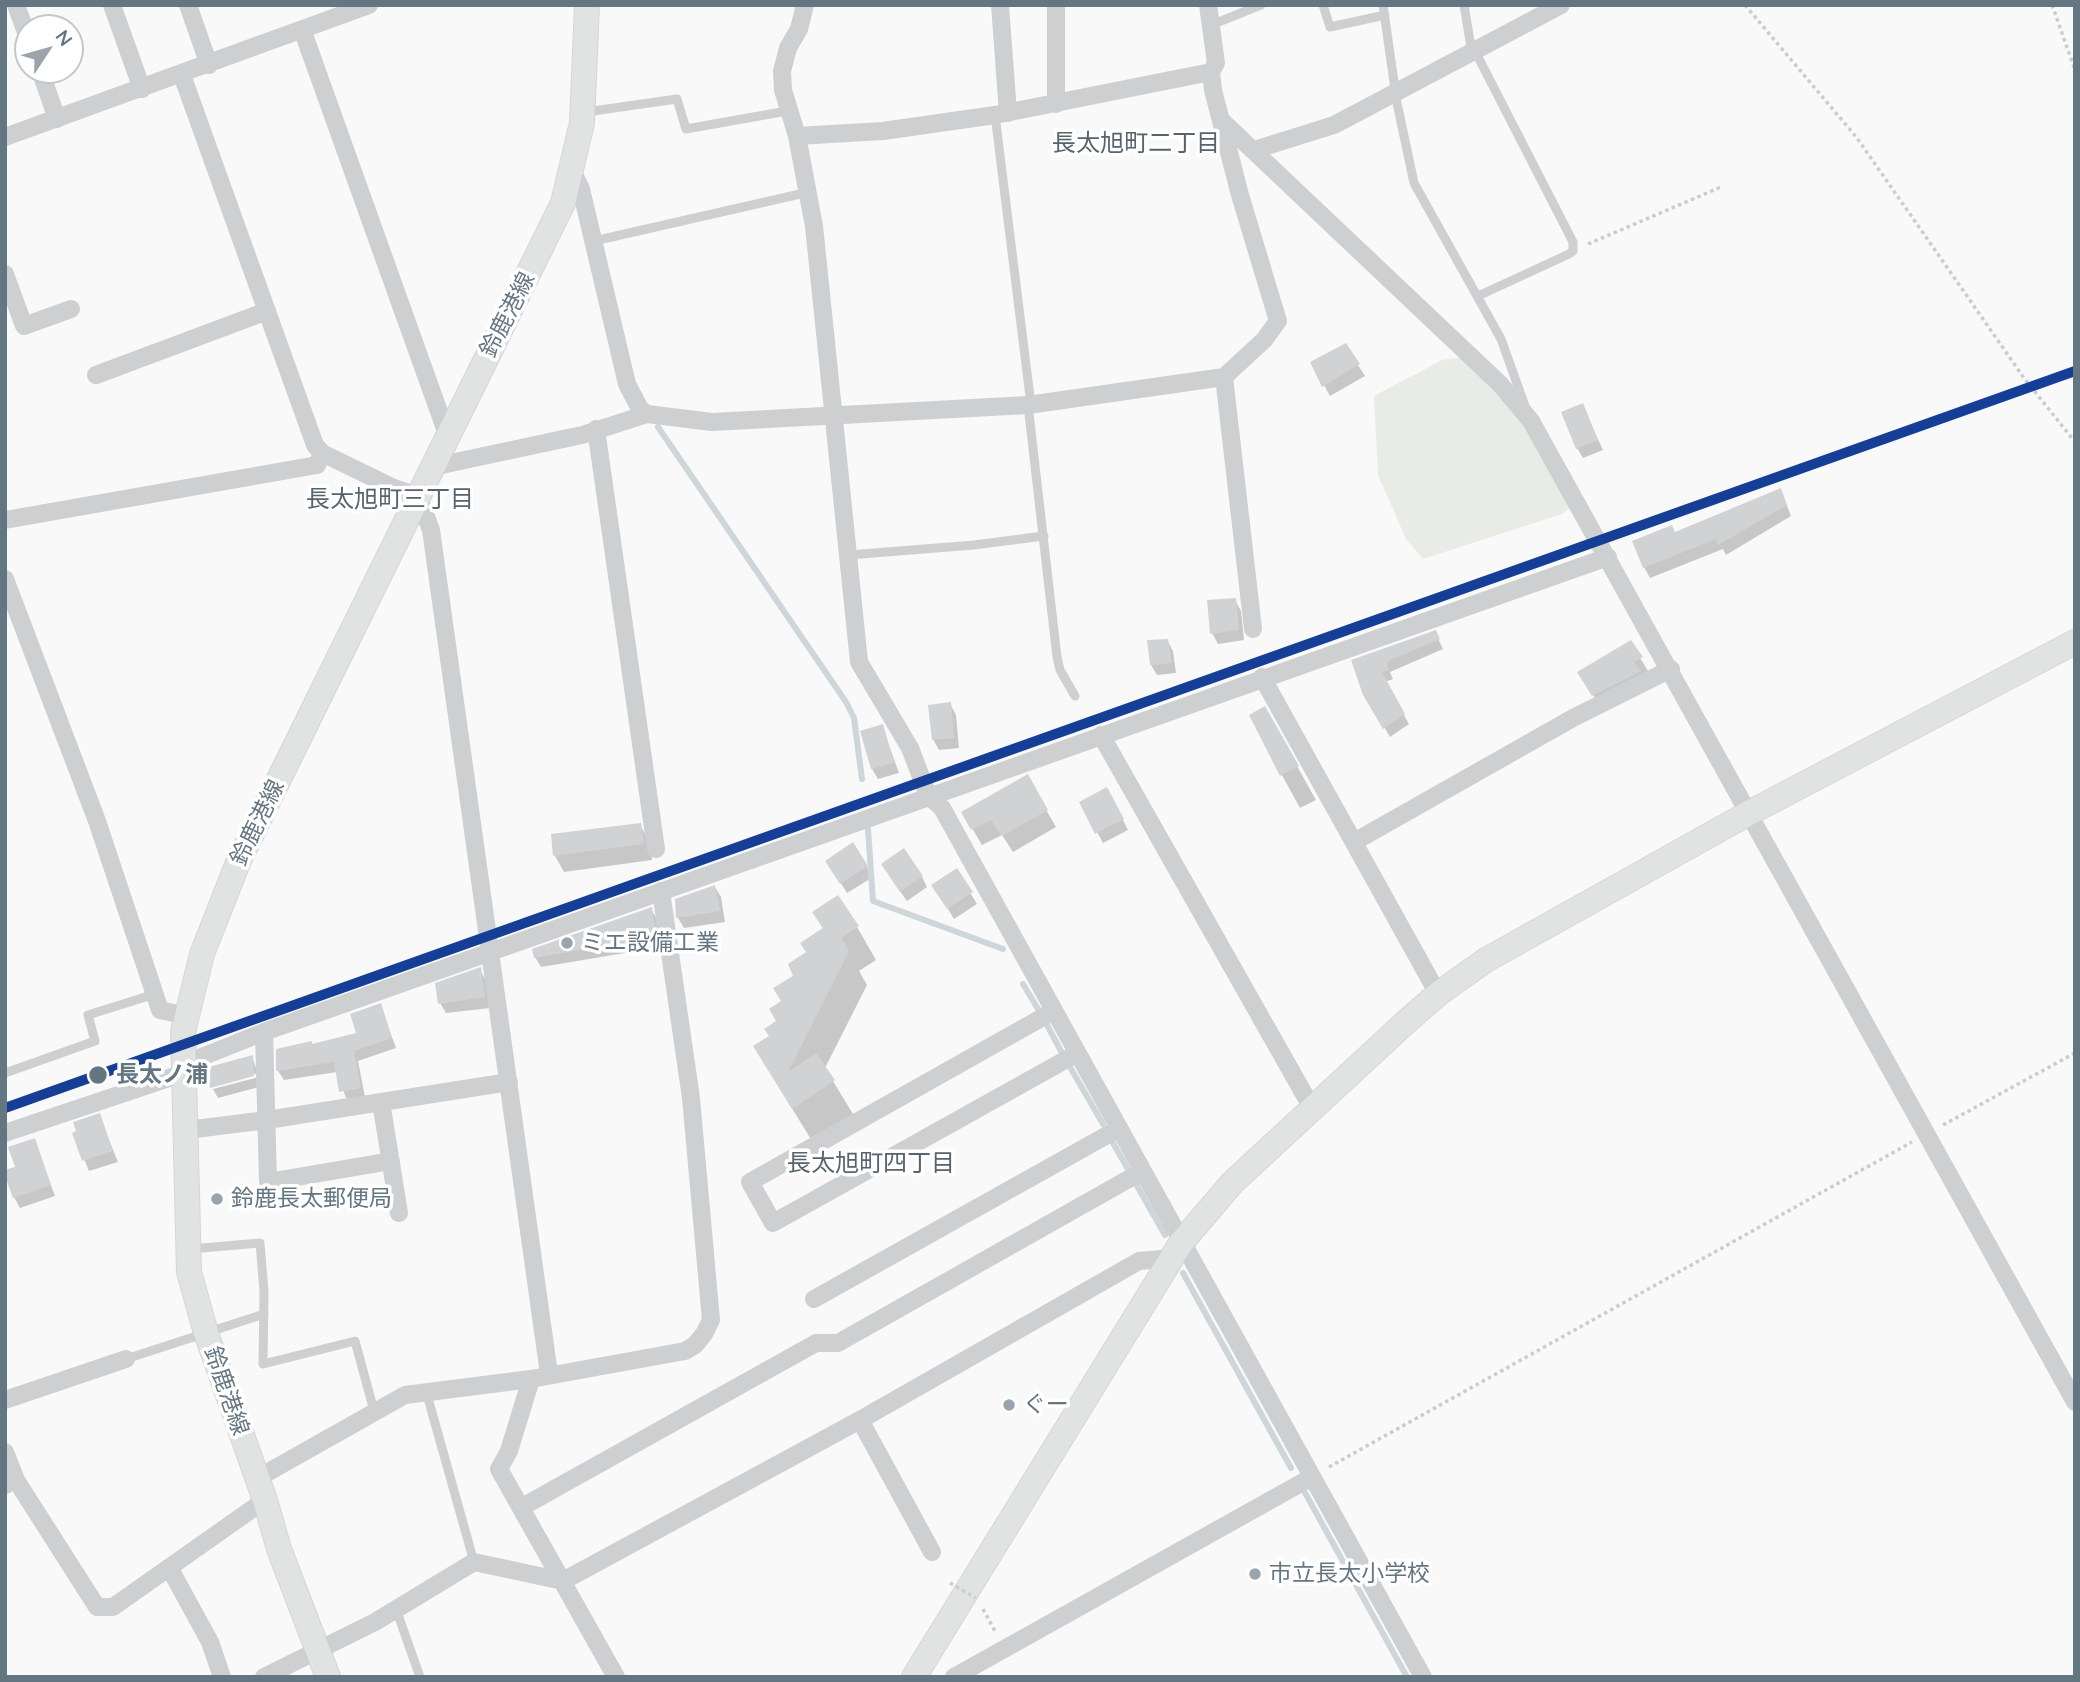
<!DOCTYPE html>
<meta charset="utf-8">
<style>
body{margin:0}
#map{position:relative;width:2080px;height:1682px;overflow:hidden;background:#f9f9f9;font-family:Quicksand,sans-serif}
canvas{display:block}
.frame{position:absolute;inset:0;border:7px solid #657683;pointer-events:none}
.north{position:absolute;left:14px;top:14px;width:70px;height:70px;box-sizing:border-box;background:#fff;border:2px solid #c1c8cd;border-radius:50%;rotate:54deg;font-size:19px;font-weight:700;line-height:28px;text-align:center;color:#657683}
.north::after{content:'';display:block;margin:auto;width:24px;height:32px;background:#99a4ac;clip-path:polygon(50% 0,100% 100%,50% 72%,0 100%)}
</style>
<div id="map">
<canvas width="2080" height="1682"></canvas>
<div class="frame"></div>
<div class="north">N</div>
</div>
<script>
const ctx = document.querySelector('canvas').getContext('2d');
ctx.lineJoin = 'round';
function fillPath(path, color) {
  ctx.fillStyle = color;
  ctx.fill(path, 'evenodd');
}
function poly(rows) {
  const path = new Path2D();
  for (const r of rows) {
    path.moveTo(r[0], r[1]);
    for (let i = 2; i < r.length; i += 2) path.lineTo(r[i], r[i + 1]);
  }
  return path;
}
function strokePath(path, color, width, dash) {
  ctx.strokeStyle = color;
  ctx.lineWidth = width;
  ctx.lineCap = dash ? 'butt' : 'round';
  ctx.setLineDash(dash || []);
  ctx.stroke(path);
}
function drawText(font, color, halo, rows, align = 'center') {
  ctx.font = font + ' Quicksand,"Noto Sans JP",sans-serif';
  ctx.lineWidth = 7;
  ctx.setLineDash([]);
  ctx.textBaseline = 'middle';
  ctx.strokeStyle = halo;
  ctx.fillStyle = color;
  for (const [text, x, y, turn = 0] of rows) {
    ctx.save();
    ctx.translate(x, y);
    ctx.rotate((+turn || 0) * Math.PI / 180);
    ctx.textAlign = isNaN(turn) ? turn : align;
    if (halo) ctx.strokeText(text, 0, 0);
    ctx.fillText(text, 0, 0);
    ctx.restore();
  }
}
fillPath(poly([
 [1465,357,1522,416,1572,506,1562,514,1423,559,1406,539,1378,475,1374,396,1442,360]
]), '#e8ebe6');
fillPath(poly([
 [1345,345,1365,376,1330,396,1312,363],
 [1582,405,1603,450,1583,458,1577,448],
 [1781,491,1791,516,1726,555,1723,549,1650,578,1644,567,1675,534],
 [1235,600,1241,611,1244,640,1218,644,1212,633],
 [1435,632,1443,649,1390,672,1393,679,1385,682,1409,724,1390,737,1365,694,1353,661],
 [1167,640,1173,651,1176,673,1157,675,1151,665],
 [1630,642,1650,674,1603,711,1580,673],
 [950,704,956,715,959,748,939,750,933,739],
 [882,726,899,773,878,779,872,769],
 [1283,741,1316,800,1300,808,1282,775],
 [1027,777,1056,827,1013,852,1002,835,982,845,963,813],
 [1113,799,1128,830,1103,843,1081,802],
 [640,825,649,841,652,860,564,872,555,856,553,835],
 [853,845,873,877,847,893,827,861],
 [957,871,977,904,954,919,940,896],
 [889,875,922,877,927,887,907,901],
 [715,887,721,897,725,922,684,928,678,918,677,902],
 [651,909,657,919,661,947,541,967,535,957],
 [814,913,857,927,876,960,859,971,867,985,825,1068,853,1114,812,1141,774,1079,770,1037,795,976,824,930],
 [480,970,486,980,490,1008,446,1013,440,1003],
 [380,1005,396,1048,358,1061,365,1097,347,1101,337,1072,284,1080,278,1071,313,1046,359,1034],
 [252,1057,258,1073,213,1085,213,1089,208,1069],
 [259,1077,259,1087,218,1098,213,1089],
 [99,1115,118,1162,89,1171,74,1134],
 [34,1140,55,1196,20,1208,14,1197,18,1168]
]), '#0003');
strokePath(poly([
 [658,427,846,702,854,718,862,779],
 [868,829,873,901,1003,949],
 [1023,984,1038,1009],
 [1047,1025,1061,1051],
 [1070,1067,1103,1124],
 [1113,1143,1128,1169],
 [1136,1184,1165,1235],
 [1183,1273,1291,1468],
 [1304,1491,1407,1677]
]), '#ced6d9', 6);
fillPath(poly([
 [1346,343,1360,364,1322,387,1310,362],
 [1583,403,1598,440,1576,449,1561,412],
 [1781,488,1787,505,1718,545,1716,539,1643,568,1632,541,1672,525,1675,532],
 [1236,598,1239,630,1210,634,1207,600],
 [1436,630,1440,639,1386,662,1389,670,1382,672,1405,714,1383,729,1363,695,1351,660],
 [1168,639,1172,663,1150,665,1147,640],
 [1631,640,1643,657,1634,662,1641,671,1592,696,1577,672],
 [951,702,954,738,932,740,928,705],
 [1265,706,1299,766,1280,776,1249,715],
 [883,724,894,763,871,769,860,731],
 [1028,774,1048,810,1002,836,991,820,971,830,961,812],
 [1107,787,1124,819,1095,834,1079,802],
 [641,823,644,844,553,856,551,834],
 [853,842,868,866,840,884,825,861],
 [904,848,923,876,900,892,881,864],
 [957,868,973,892,947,909,931,885],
 [715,885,720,911,676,918,675,899],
 [838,895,859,926,841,938,849,951,788,1072,816,1053,835,1080,792,1109,753,1046,769,1036,764,1029,776,1021,769,1009,781,1001,773,988,793,976,788,964,806,952,800,943,823,928,812,912],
 [652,907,656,937,534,958,532,949],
 [481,967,485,997,438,1004,435,983],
 [381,1003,392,1038,354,1051,361,1088,339,1092,334,1062,276,1071,276,1049,312,1041,312,1044,356,1033,350,1014],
 [253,1055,254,1076,210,1088,205,1068],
 [100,1113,113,1151,82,1161,72,1133,76,1131,73,1122],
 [35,1138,51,1185,13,1198,5,1176,5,1170,15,1167,8,1147]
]), '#d0d2d3');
const secondary = poly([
 [328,1677,279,1549,265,1500,206,1333,189,1272,183,1032,202,954,239,860,563,203,582,123,587,5],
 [914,1677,1181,1243,1232,1183,1406,1022,1438,994,1486,960,1749,813,2075,642]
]);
strokePath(secondary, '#d5d6d7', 26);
strokePath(poly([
 [1745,5,1857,138,2024,378,2075,442],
 [2052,5,2075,70],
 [1588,244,1721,187],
 [1943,1125,2075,1053],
 [1329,1467,1912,1142],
 [983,1609,996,1633]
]), '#cbcccd', 3.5, [3.5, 3.5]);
strokePath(poly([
 [1323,5,1330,27,1385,15],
 [1383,5,1397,103,1414,183,1501,339,1525,406],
 [1464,5,1472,53],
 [1211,25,1261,5],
 [1475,51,1573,242,1573,251,1569,254,1478,296],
 [586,112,677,99,686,129,787,111],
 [995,115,1031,405],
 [594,241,809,192],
 [1028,405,1057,657,1060,670,1075,696],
 [849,555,974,545,1044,536],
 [5,1073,95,1041,88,1015,155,994],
 [190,1249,260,1243,264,1292,263,1364,355,1341,374,1411],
 [126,1359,264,1314],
 [426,1391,474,1562],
 [396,1609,420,1677]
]), '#cecfd0', 9);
strokePath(poly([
 [16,5,28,38],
 [112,5,142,89],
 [188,5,209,65],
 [805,5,799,29,788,48,782,71,783,90,797,136,814,226,859,662,910,748,928,795,942,808,1423,1677],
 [1000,5,1008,113],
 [303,32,447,434],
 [40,70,57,119],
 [182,75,315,445,322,453],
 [1056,104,1056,8],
 [1222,121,1500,384,1531,421,2075,1402],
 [797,136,883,131,995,115,1211,72],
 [5,137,369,5],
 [1254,150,1334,125,1561,5],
 [573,173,581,189,627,384,640,409,647,414,712,422,1028,405,1224,377,1264,340,1278,321,1240,195,1213,90,1211,72,1216,63,1208,5],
 [5,274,24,326,71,309],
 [96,375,267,311],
 [1224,377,1253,629],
 [596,429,656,849],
 [432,467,582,435,647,414],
 [5,520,317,465,322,453,394,488,418,496,431,530,549,1374],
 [5,579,97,821,160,1010,187,1016],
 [1262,677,1438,994],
 [1101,735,1312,1108],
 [1354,842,1573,718,1671,669],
 [1052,1012,750,1182,773,1223,1076,1054],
 [264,1032,268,1182,391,1161],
 [184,1064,264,1032,1608,557],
 [381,1102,399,1213],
 [187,1130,267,1120,509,1082],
 [5,1133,184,1073],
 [814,1299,1118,1129],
 [531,1379,509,1451,499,1469,616,1677],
 [5,1400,126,1359],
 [860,1420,932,1552],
 [5,1452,16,1480,5,1485],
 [256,1479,405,1395,531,1379,685,1351,695,1345,704,1334,711,1320,691,1098,661,891],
 [16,1480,97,1607,113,1607,265,1500],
 [522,1507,816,1343,838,1343,1141,1172],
 [170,1569,210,1642,222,1677],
 [264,1677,375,1622,474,1562,563,1581,860,1420,1139,1261,1172,1258],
 [954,1677,1312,1477]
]), '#cecfd0', 18);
strokePath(secondary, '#e1e2e2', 24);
strokePath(poly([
 [950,1583,976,1598]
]), '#cbcccd', 3.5, [3.5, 3.5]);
strokePath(poly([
 [5,1108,2075,371]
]), '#153f97', 10);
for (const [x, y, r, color] of [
 [567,943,7,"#99a4ac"],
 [98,1075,10,"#657683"],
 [217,1199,7,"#99a4ac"],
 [1009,1405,7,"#99a4ac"],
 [1255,1574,7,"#99a4ac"]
]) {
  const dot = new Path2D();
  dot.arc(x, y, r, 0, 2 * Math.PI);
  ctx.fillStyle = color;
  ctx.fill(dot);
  strokePath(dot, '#fff', 2.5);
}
drawText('23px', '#657683', '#fff', [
 ["鈴鹿港線",508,315,-63],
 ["鈴鹿港線",258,823,-64],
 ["鈴鹿港線",226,1391,71]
]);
drawText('23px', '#657683', '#fff', [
 ["ミエ設備工業",581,943],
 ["鈴鹿長太郵便局",231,1199],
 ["ぐー",1023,1405],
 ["市立長太小学校",1269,1574]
], 'left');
drawText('bold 23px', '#657683', '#fff', [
 ["長太ノ浦",116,1075]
], 'left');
drawText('24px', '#57646e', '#fff', [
 ["長太旭町二丁目",1136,144],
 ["長太旭町三丁目",390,500],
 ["長太旭町四丁目",871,1164]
]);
</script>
